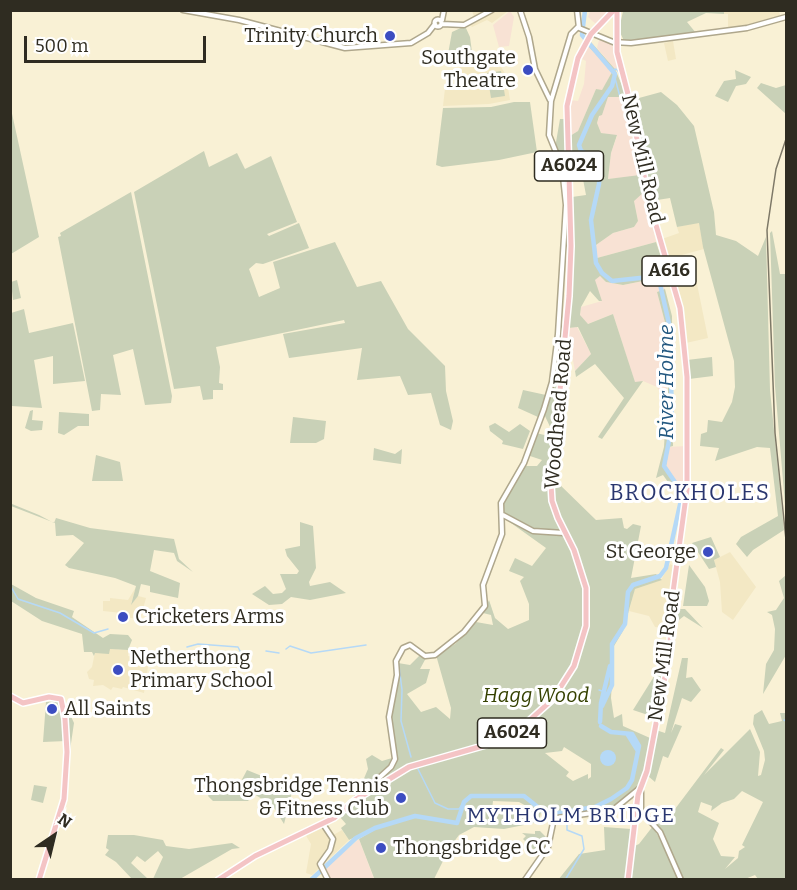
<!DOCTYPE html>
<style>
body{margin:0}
#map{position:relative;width:797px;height:890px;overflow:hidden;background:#f9f1d5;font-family:Bitter,serif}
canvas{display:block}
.frame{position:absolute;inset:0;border:12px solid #2f2c21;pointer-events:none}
.north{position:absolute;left:24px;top:806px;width:60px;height:60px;-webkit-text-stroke:4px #fff;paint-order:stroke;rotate:35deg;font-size:16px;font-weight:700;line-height:24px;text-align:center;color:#2f2c21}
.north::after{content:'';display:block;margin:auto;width:21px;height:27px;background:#2f2c21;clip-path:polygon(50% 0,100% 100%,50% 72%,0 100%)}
.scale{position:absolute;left:24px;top:36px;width:182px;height:27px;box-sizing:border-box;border:3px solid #2f2c21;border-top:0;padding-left:8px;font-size:18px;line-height:21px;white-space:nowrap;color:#2f2c21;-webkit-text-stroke:4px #fff;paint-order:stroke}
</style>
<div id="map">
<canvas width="797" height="890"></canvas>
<div class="frame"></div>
<div class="north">N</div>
<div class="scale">500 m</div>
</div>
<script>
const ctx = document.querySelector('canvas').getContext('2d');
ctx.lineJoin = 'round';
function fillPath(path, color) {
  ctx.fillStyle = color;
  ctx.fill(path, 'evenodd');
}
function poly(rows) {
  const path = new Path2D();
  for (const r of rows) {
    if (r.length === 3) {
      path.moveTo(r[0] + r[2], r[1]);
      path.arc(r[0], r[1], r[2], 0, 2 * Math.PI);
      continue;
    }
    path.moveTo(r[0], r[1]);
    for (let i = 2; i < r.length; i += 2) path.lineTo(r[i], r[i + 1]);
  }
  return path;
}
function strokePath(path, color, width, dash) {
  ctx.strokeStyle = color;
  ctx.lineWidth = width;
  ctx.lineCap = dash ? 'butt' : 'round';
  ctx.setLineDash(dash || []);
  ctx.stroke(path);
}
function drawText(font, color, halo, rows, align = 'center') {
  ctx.font = font + ' Bitter,serif';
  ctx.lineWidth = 6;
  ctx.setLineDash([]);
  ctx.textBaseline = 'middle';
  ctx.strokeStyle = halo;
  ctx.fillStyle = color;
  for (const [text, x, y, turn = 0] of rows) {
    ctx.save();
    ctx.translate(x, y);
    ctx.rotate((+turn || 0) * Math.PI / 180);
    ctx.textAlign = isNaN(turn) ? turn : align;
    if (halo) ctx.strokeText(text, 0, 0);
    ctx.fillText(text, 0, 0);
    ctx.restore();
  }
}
fillPath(poly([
 [472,11,508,11,492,23,487,20,472,27,470,25,476,22],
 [724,11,779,11,781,18,728,29,728,14,724,14],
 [673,41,676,59,668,61,664,43],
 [458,58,498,62,506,75,510,100,489,104,443,106,447,71,460,70],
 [699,222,704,249,678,256,669,264,662,239,679,233,677,227],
 [696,279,708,338,686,343,675,285],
 [730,552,756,587,733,620,722,612,720,582,714,560],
 [670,564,677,567,667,625,664,628,655,627,649,616,629,611,635,588,661,580],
 [136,587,131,604,138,596,146,598,140,620,127,617,124,622,119,619,122,613,103,611,103,601,110,601,110,598,128,600],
 [110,649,128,650,128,656,149,660,144,693,123,687,122,689,113,687,111,690,103,685,93,686,94,680,89,679,87,672,92,667,95,652],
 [321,828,330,837,342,830,349,840,312,875,306,873,311,844,305,834]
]), '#f3e8c4');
fillPath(poly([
 [510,11,514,17,509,46,499,47,493,25],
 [590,11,590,10,610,11,596,24,588,17],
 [599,40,612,44,618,67,615,69,597,48],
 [587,45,612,72,602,91,596,89,578,131,570,136,570,100,578,101,584,84,586,61,580,58],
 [607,97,627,97,656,242,597,258,596,245,613,233,634,227,638,221,634,201,640,176,608,179,611,153,617,136,601,133,597,123],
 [600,276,606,282,623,285,648,280,663,283,665,289,657,292,667,330,667,404,657,387,643,381,635,383,613,314,588,324,580,316,581,307,602,301,594,280],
 [577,327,591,354,575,371,568,334,568,328],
 [686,446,685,488,678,488,666,467,669,447],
 [359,839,374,879,330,879,324,868]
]), '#f8e2d4');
fillPath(poly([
 [623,11,724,11,724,14,706,13,687,22,696,33,624,41,619,30],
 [465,26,470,37,473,60,448,54,452,32],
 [590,41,615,69,627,97,608,97,602,115,599,116,597,123,601,133,617,135,611,153,608,179,640,175,644,192,634,201,638,221,634,227,613,233,596,245,597,258,656,242,668,278,663,283,648,280,623,285,606,282,600,276,595,280,602,301,599,301,590,291,581,307,580,315,588,324,613,314,635,382,643,381,602,439,598,437,624,398,595,364,576,377,575,371,591,354,578,327,568,328,573,250,572,197,586,195,579,158,571,163,570,136,578,131,596,89,602,90,612,72,587,45],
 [735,70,751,77,746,84,736,86,728,102,715,96,724,81,736,79],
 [501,71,505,96,491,98,487,73],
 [761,83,776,88,786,85,786,114,757,88],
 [661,92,677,105,694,126,714,212,716,235,736,241,758,256,766,237,770,390,784,530,753,550,747,557,736,544,741,537,778,516,770,448,757,447,715,461,719,448,700,446,701,434,707,432,708,420,722,422,732,402,735,387,734,361,703,247,699,223,677,227,670,198,651,201,634,107,639,98],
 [514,102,530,102,537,152,499,160,442,167,436,165,443,108,491,107],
 [11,109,39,237,11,254,10,254],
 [560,119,565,119,566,181,555,148],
 [204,151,209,167,237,153,245,169,271,156,297,222,267,234,269,236,299,223,309,248,263,264,256,263,249,269,259,297,280,288,273,262,335,242,357,287,381,281,408,329,445,366,446,391,453,421,451,430,440,425,431,393,408,395,400,376,357,380,362,348,289,358,283,334,345,323,344,320,216,347,220,367,219,383,223,384,223,390,213,390,213,399,203,400,200,386,174,389,134,192],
 [131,192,172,396,171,403,145,405,133,349,113,355,121,395,101,394,100,410,92,411,58,237,61,236,60,233],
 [772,231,780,274,786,274,786,516,775,386,770,233],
 [17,280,21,298,13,300,11,282],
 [665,289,672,316,673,446,669,447,666,467,678,488,673,489,663,475,656,478,664,447,665,429,660,394,666,404,668,393,667,330,657,292],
 [24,309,29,333,73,323,85,381,53,384,53,356,34,360,42,408,12,406,11,403,11,313],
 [564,332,556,405,553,433,544,414,554,381,560,338],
 [712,357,713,376,689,379,687,360],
 [523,390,546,395,538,417,518,408],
 [33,410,32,420,43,421,42,430,31,431,25,428,30,411],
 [59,412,89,414,89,426,78,426,64,435,58,433],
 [293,417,326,421,324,439,316,443,290,443],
 [495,423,509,432,520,424,530,431,523,449,502,444,503,441,490,431,489,426],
 [536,433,553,437,549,461,560,467,556,481,596,520,622,518,624,528,627,529,633,524,641,526,631,578,656,574,662,580,635,589,623,631,614,646,611,698,614,718,622,714,623,726,650,738,646,770,641,783,616,807,600,811,549,811,542,807,539,822,504,829,474,827,459,835,450,847,434,879,372,879,374,878,359,839,376,829,413,817,375,827,349,840,341,828,346,824,340,817,393,769,398,757,390,721,398,663,410,665,420,655,426,658,420,669,430,669,426,683,407,694,421,712,436,707,450,719,451,708,436,655,455,644,476,622,493,625,491,615,483,613,489,600,495,618,508,629,529,620,529,604,520,581,524,577,509,571,515,558,532,566,546,548,504,518,503,503,511,485,525,466,537,466,542,460,527,455],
 [564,747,591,764,591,777,588,779,588,774,573,781,566,776,569,772,545,753,562,751],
 [493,801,519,802,530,808,529,813,516,809,492,809],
 [374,448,395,454,402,449,401,464,373,460],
 [96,455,120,462,123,481,92,481],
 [12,504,39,515,54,523,56,518,90,528,174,539,179,559,193,572,177,561,174,553,154,550,150,571,180,583,178,598,150,592,150,586,141,584,138,596,131,605,136,586,115,578,69,568,65,565,84,543,73,535,56,536,55,523,11,506],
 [300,522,313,526,316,568,309,582,310,586,330,582,346,593,310,600,291,597,282,604,269,605,252,594,265,586,273,594,282,593,286,589,280,574,297,574,299,571,287,556,285,549,300,546],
 [711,537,720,557,714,560,716,567,709,569,692,543],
 [689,565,705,587,709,601,707,606,683,606],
 [786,575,786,655,763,694,766,664,774,650,775,629,772,615,767,612,776,610,784,598,779,581],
 [11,584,36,598,74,611,72,617,103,638,110,634,128,635,132,640,128,650,110,649,109,654,95,653,94,656,92,652,84,652,82,634,42,621,11,601],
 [676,609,685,609,703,628,684,616,679,620,672,633,672,612],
 [682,658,688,658,686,678,692,677,701,690,691,702,682,698,671,733,675,724,682,726,668,758,663,756,655,782,648,776,656,730,665,733],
 [663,662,666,662,654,717,633,710],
 [60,701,66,741,43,742,46,702],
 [64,701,74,723,69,757],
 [762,710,769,724,782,721,780,713,786,713,786,879,758,879,755,875,745,879,683,879,662,830,655,823,665,805,675,809,721,748,724,750,704,775,750,729,760,752,758,776,761,775,765,760,764,751,753,724,754,715],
 [742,791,763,802,742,845,745,847,739,851,738,858,725,869,735,857,721,856,713,839,719,823,698,812,701,802,712,806,711,811,722,803,734,799],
 [372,755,382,761,392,758,389,765,357,795,368,769,366,759],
 [247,770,279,783,288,783,293,788,284,824,273,806,254,794,248,801,213,801,208,796,211,791,218,795,225,786,239,785],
 [34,785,47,787,43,803,31,800],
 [653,826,679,879,631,879,633,865,625,879,558,880,579,854,605,850,604,827,631,829,628,849,639,844],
 [535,831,540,831,550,841,540,856,523,839,526,836,522,833,535,834],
 [108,835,134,835,163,840,166,846,189,849,232,843,240,848,232,849,180,879,153,879,163,857,158,851,145,862,137,856,131,863,148,879,132,879,116,862,105,855,109,850,106,848]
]), '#c9d1b7');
fillPath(poly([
 [608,758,8]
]), '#b5d9f7');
strokePath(poly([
 [613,70,616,69,619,72,626,97],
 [615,78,620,97],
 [10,585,18,599,60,613,94,633,108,629],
 [187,647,198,644,238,647,241,653,251,652],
 [286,649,290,646,311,653,366,645],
 [266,651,279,653],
 [399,666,402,690,401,721,411,757],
 [599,690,605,692],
 [784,720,786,721],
 [418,769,435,803,448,809,459,809,464,802],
 [575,814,579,810],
 [565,880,584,849,582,836,567,830,567,824,572,818]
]), '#b5d9f7', 1.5);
strokePath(poly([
 [585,10,582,35,615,74,612,86,592,115,579,145,581,151,598,159,600,165,599,184,591,220,596,263,602,273,612,281,649,277,658,281,660,284,670,328,672,426,664,466,679,488,681,500,666,568,660,576,633,585,628,592,625,624,612,644,612,685,602,706],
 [600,722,601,703,610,666],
 [628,735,638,751],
 [311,880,356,838,375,828,415,816,457,823,464,802,471,796,524,796,544,812,552,814,595,807,611,799,627,788,632,780,639,746,632,734,611,732,601,726]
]), '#b5d9f7', 4.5);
const minor = poly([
 [183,10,239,20,345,48,411,43,428,33,435,24],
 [520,10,529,37,535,69,550,100],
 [577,10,579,28,613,42,631,43,747,28,786,17],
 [438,23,3.5],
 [442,20,444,10],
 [442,24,464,25,492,10],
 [503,515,533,531,564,533],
 [641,792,641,811,660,832,681,880],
 [356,799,391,767,395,759,389,717,397,675,396,661,403,648,410,645,425,656,435,655,464,632,485,606,483,585,502,534,501,503,524,463,544,409,552,382,558,334,566,205,562,167,549,135,551,101,571,34,578,27],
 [323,824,333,839,330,850,320,864,328,880],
 [525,880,548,847,553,823,557,818,613,810,640,788]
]);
const major = poly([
 [617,10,617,52,629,98,649,201,680,308,687,377,687,489,671,607,670,650,647,771,638,795,628,880],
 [10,696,23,703,49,697,61,699,65,719,67,752,64,799,39,880],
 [218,880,255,856,334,818,355,800,409,767,486,745,521,728,553,699,574,666,586,626,586,588,574,550,558,518,552,501,551,484,569,296,571,246,567,106,578,58,591,34,614,10]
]);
strokePath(minor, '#afa78c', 7);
strokePath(major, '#fff', 8);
strokePath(minor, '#fff', 4);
strokePath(major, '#f4c4c5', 5);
strokePath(poly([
 [786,139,776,169,767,230,775,433,786,540]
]), '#7d7867', 1.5);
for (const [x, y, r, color] of [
 [390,36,6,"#3c4dc1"],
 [528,70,6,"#3c4dc1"],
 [708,552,6,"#3c4dc1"],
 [123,617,6,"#3c4dc1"],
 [118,670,6,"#3c4dc1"],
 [52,709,6,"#3c4dc1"],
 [401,798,6,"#3c4dc1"],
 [381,848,6,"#3c4dc1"]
]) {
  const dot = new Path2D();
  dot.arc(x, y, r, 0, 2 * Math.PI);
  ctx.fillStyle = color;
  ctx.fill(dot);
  strokePath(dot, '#fff', 2);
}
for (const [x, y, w] of [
 [569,166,69],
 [669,271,54],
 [512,733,69]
]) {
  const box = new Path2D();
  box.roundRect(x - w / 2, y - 15, w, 30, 4.5);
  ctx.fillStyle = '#fff';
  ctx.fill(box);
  strokePath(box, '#2f2c21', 1.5);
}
drawText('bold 18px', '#2f2c21', null, [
 ["A6024",569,166],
 ["A616",669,271],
 ["A6024",512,733]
]);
drawText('20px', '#2f2c21', '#fff', [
 ["Trinity Church",378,36],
 ["Southgate",516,58],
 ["Theatre",516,81],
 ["St George",696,552],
 ["Cricketers Arms",135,617,"left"],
 ["Netherthong",130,658,"left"],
 ["Primary School",130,681,"left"],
 ["All Saints",64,709,"left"],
 ["Thongsbridge Tennis",389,786],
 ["& Fitness Club",389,809],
 ["Thongsbridge CC",393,848,"left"]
], 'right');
drawText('20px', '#2f2c21', '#fff', [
 ["New Mill Road",642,159,77],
 ["Woodhead Road",559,414,-85],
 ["New Mill Road",665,656,-82]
]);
drawText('italic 20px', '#354100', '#fff', [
 ["Hagg Wood",536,696]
]);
drawText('italic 21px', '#235880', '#fff', [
 ["River Holme",667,382,-90]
]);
ctx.letterSpacing = '1.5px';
drawText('21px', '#29366f', '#fff', [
 ["MYTHOLM BRIDGE",571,816]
]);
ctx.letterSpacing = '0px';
ctx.letterSpacing = '1.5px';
drawText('22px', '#29366f', '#fff', [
 ["BROCKHOLES",690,494]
]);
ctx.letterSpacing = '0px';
</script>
